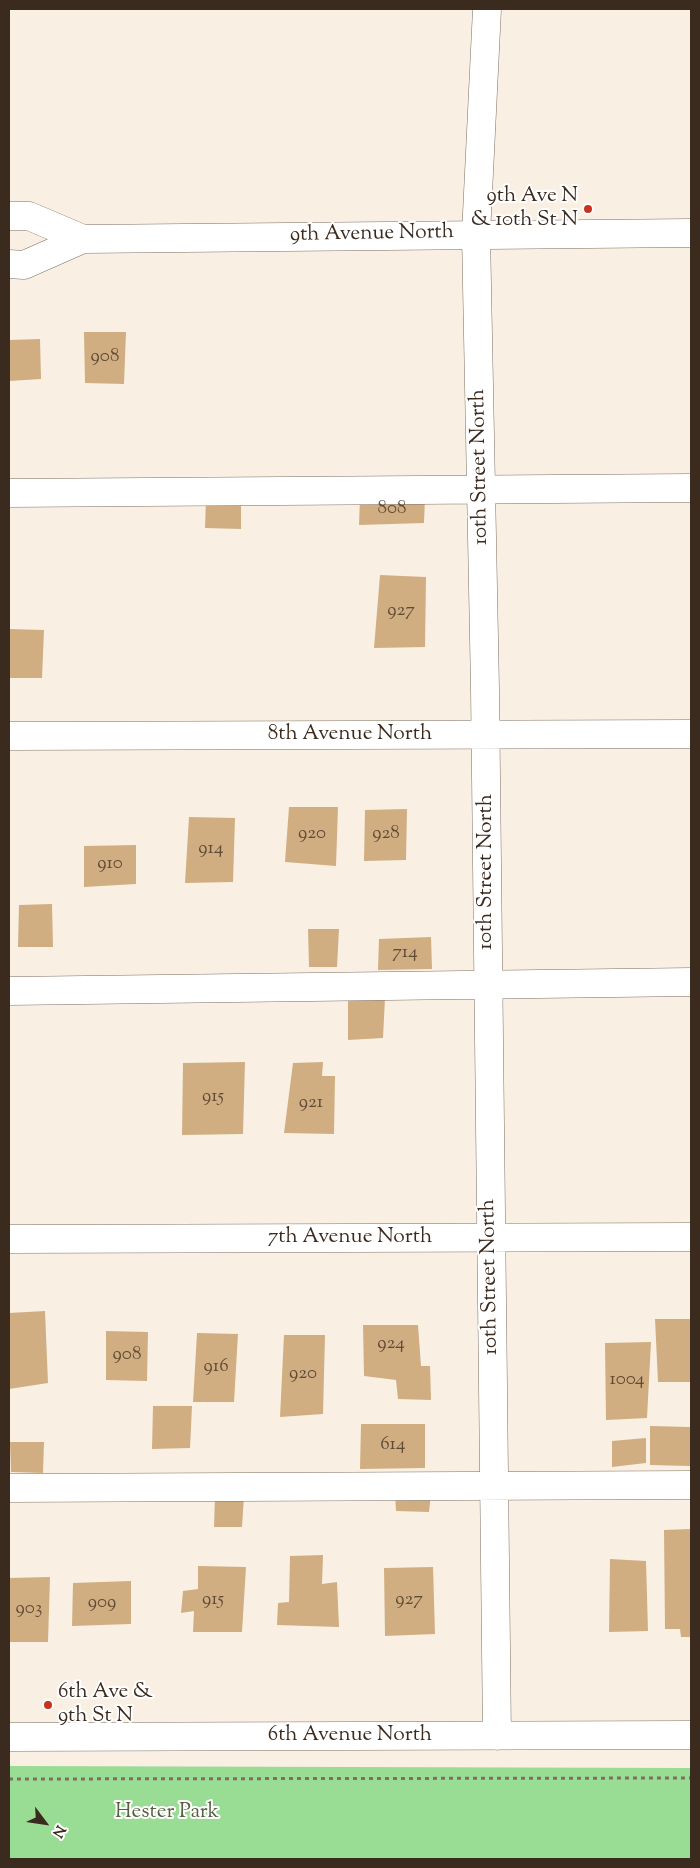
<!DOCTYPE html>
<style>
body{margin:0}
#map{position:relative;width:700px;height:1868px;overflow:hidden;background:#f9f0e3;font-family:"Sorts Mill Goudy",serif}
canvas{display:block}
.frame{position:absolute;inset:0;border:10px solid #3b2a1e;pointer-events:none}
.north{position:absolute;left:20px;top:1798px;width:50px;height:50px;-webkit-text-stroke:4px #fff;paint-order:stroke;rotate:121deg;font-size:14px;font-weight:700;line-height:20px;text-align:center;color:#3b2a1e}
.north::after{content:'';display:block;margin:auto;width:18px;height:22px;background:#3b2a1e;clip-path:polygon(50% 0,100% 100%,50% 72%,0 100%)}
</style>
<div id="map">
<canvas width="700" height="1868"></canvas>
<div class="frame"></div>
<div class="north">N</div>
</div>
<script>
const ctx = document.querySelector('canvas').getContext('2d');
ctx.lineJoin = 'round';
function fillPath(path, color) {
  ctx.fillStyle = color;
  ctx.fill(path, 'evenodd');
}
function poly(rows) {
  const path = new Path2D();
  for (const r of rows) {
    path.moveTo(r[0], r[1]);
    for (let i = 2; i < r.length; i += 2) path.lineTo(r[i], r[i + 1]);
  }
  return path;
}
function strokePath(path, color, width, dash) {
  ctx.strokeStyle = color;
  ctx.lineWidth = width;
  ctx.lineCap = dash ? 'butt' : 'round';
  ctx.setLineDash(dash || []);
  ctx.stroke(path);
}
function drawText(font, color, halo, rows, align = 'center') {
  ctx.font = font + ' "Sorts Mill Goudy",serif';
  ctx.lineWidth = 4;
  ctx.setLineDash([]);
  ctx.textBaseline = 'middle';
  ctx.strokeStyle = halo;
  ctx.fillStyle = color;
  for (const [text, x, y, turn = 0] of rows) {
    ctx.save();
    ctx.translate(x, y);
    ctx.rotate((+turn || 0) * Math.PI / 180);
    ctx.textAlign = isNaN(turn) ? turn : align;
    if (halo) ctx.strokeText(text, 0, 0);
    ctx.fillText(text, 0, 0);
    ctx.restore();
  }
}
fillPath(poly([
 [9,1766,691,1768,691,1859,9,1859]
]), '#99dc93');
fillPath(poly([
 [84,332,126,332,124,384,85,383],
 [40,339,41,379,9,381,9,340],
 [360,497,425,497,424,523,359,525],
 [241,498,241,529,205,528,206,499],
 [380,575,426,577,425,647,374,648],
 [9,629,44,630,42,678,9,678],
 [289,807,338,807,336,866,285,862],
 [407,809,406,860,364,861,365,810],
 [189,817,235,818,233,882,185,883],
 [136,845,136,884,84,887,84,846],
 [52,904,53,947,18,947,19,905],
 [308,929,339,929,337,967,309,967],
 [431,937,432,969,378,970,379,939],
 [385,998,383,1038,348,1040,348,999],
 [245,1062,243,1134,182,1135,183,1063],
 [323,1062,322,1076,335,1076,334,1134,284,1133,293,1063],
 [45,1311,48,1383,9,1389,9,1313],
 [655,1319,691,1319,690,1382,658,1382],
 [363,1325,418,1325,421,1366,430,1366,431,1400,398,1399,396,1380,364,1376],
 [106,1331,148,1332,147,1381,106,1380],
 [197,1333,238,1334,234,1402,193,1402],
 [284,1335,325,1335,323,1414,280,1417],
 [651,1342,647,1418,606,1420,605,1343],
 [153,1406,192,1406,190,1448,152,1449],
 [361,1424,425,1424,425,1468,360,1469],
 [650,1426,690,1427,690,1466,650,1465],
 [646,1438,646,1463,612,1467,612,1441],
 [10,1442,44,1442,43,1473,11,1472],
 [395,1493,431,1493,429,1512,396,1511],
 [244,1495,242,1527,214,1527,215,1496],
 [691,1529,691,1637,681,1637,680,1629,665,1629,664,1530],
 [323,1555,322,1584,337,1582,339,1627,277,1625,278,1603,289,1602,290,1556],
 [610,1559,646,1561,648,1631,609,1632],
 [198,1566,246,1567,242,1632,193,1632,194,1611,181,1613,183,1591,198,1589],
 [433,1567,435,1634,385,1636,384,1568],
 [50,1577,48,1642,9,1642,9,1578],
 [131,1581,131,1624,72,1626,73,1583]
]), '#d1ae81');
const minor = poly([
 [487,9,476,234,485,689,497,1736],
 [9,493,691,488],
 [9,736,691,734],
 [9,991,691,982],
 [9,1239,691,1237],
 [9,1488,691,1485],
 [9,1737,691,1735]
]);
const major = poly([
 [9,216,29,216,83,239],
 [9,264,24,265,83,239,691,233]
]);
strokePath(minor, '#7e6f63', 29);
strokePath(major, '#7e6f63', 29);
strokePath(poly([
 [9,1779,691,1778]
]), '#7e6f63', 3, [4, 4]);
strokePath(minor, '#fff', 28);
strokePath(major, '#fff', 28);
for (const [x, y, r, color] of [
 [588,209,5,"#c8321e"],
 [48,1705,5,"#c8321e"]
]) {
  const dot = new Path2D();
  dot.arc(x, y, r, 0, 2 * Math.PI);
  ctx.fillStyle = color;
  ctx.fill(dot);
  strokePath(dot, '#fff', 2);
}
drawText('19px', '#604b37', null, [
 ["908",105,358],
 ["808",392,510],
 ["927",401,612],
 ["920",312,835],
 ["928",386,835],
 ["914",211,850],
 ["910",110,865],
 ["714",405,954],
 ["915",213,1098],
 ["921",311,1104],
 ["924",391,1345],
 ["908",127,1356],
 ["916",216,1368],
 ["920",303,1375],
 ["1004",627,1381],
 ["614",393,1446],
 ["915",213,1601],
 ["927",409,1601],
 ["909",102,1604],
 ["903",29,1610]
]);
drawText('21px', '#3b2a1e', '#fff', [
 ["9th Ave N",578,197],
 ["& 10th St N",578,221],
 ["6th Ave &",58,1693,"left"],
 ["9th St N",58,1717,"left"]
], 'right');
drawText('21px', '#3b2a1e', '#fff', [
 ["9th Avenue North",372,235,-1],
 ["10th Street North",481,467,-91],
 ["8th Avenue North",350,735],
 ["10th Street North",487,872,-90],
 ["7th Avenue North",350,1238],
 ["10th Street North",491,1277,-91],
 ["6th Avenue North",350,1736]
]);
drawText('21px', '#575f41', '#fff', [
 ["Hester Park",167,1813]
]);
</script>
